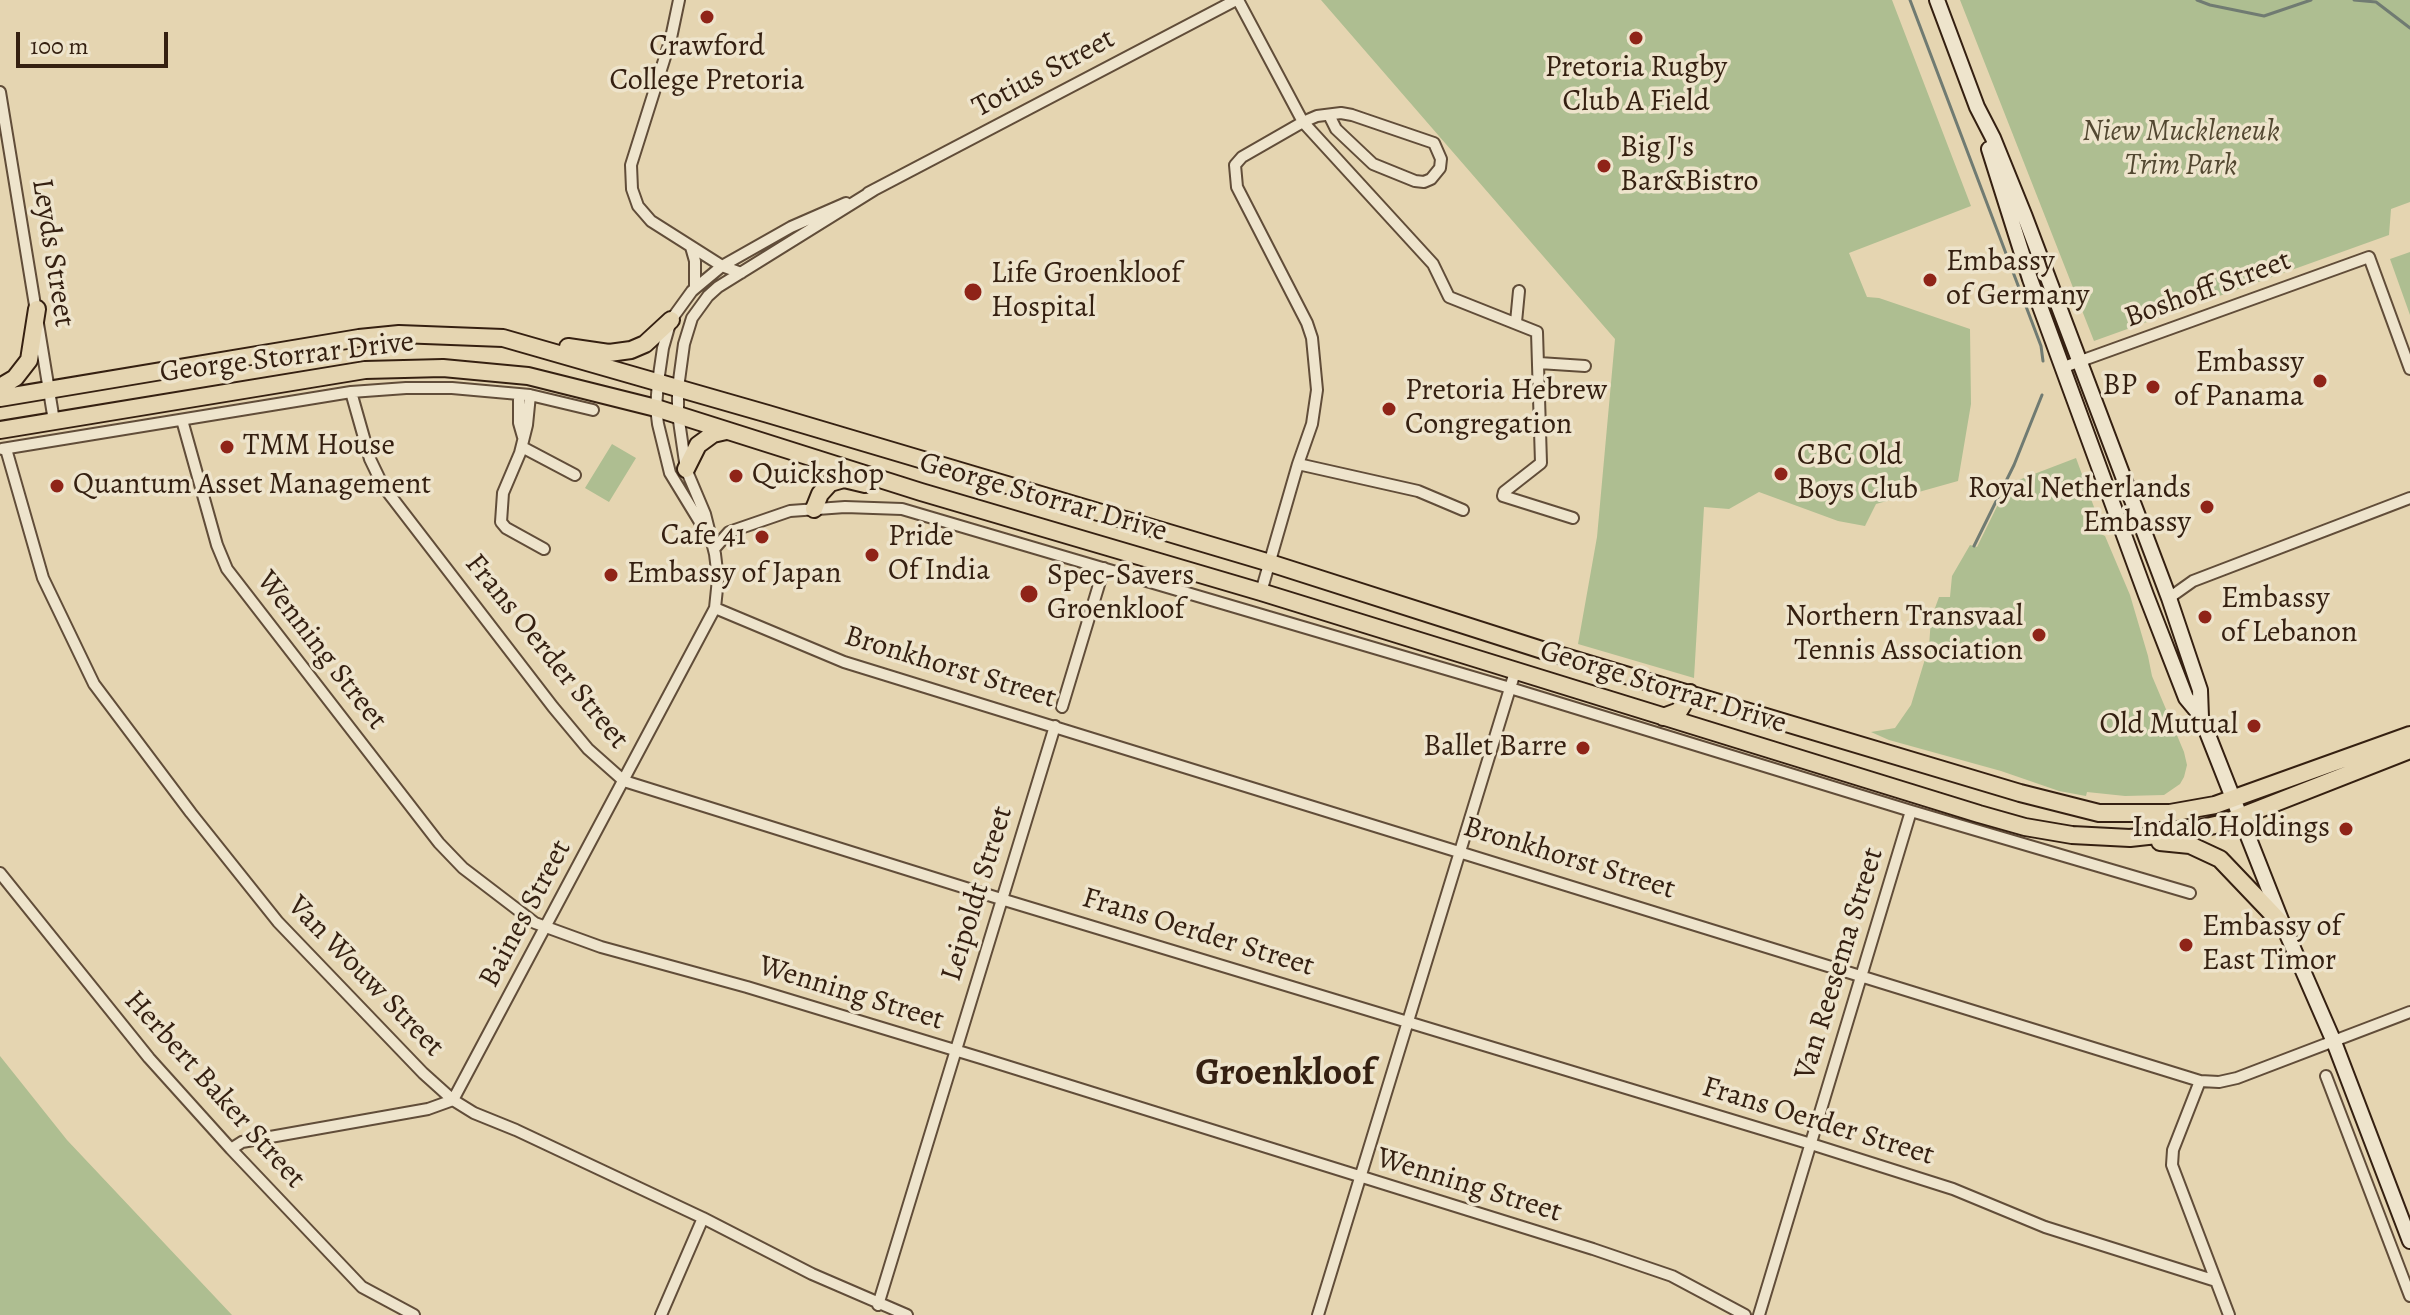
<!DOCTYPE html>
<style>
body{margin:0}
#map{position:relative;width:2410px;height:1315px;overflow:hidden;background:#e5d5b1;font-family:Alegreya,serif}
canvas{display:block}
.scale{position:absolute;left:16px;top:32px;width:152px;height:36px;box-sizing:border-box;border:4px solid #352011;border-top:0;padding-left:10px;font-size:24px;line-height:28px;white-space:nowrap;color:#352011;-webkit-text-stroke:6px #eee4cc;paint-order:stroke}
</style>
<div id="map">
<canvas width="2410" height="1315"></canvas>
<div class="scale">100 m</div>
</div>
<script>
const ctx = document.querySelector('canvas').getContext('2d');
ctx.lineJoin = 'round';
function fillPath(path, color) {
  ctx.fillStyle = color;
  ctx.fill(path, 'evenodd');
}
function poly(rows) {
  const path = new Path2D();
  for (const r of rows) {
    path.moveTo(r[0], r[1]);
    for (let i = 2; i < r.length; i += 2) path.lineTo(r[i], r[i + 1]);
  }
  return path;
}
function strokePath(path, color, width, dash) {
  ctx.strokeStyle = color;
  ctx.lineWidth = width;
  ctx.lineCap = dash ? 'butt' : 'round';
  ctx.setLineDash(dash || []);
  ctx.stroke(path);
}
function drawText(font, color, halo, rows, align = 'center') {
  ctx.font = font + ' Alegreya,serif';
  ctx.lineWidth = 7;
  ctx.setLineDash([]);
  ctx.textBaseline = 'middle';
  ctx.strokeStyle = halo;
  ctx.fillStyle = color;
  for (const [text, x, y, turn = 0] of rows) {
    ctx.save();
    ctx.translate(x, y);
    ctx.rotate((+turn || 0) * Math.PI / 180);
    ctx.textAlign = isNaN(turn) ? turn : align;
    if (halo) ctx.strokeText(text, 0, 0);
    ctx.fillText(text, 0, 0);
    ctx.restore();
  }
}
fillPath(poly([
 [1321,0,1892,0,1971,206,1849,253,1867,297,1879,298,1970,329,1971,404,1958,481,1876,504,1865,526,1838,521,1759,492,1729,509,1704,507,1694,678,1578,644,1597,537,1615,339],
 [1960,0,2410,0,2410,202,2391,209,2389,235,2094,341],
 [2410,252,2410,315,2390,259],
 [612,444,636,458,609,502,585,488],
 [2076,458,2098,518,2095,520,2096,526,2099,533,2105,536,2130,595,2148,656,2152,676,2184,752,2187,765,2184,777,2180,784,2164,795,2125,796,2087,792,2086,796,2059,791,2001,771,1889,740,1871,732,1895,728,1911,705,1929,646,1931,619,1939,597,1950,597,1952,576,1970,545,1977,547,2008,484],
 [0,1056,67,1140,232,1315,0,1315]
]), '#aebe91');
strokePath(poly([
 [1910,0,2041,346,2043,361],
 [2197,0,2210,5,2264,16,2311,0],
 [2354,0,2376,2,2410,28],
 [1974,546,2014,465,2042,395]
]), '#707b72', 3);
const street = poly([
 [679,0,671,38,631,165,632,189,638,206,651,221,722,266,741,273],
 [1238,0,1303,122,1433,264,1449,297,1537,332,1541,463,1504,492,1503,496,1573,518],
 [0,92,54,421],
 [868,193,1236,0],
 [691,247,695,261,695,288],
 [1516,322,1519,291],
 [1539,363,1585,366],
 [2064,367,2369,257,2410,369],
 [351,392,370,459,383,486,553,707,588,749,624,781,1001,899,1811,1144,1953,1189,2045,1227,2216,1281],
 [519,394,519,423,523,437],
 [530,395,527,425,520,453,503,493,501,522,506,528,544,549],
 [182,420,217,545,227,569,439,843,463,868,535,923,601,947,747,987,981,1058,1593,1249,1672,1276,1745,1315],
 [522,447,575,475],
 [2,449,351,392,406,388,452,388,530,395,593,410],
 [6,449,43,578,94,684,191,813,278,922,423,1073,453,1100,474,1113,516,1130,703,1218,812,1274,907,1315],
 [1298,464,1418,491,1463,510],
 [706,532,670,473,658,424,656,408,658,382,663,348,671,320,692,291,722,266,791,227,846,203],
 [714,549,729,532,790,511,845,507,902,509,1510,688,1911,811,2190,893],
 [1261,592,1298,464,1312,424,1317,390,1312,338,1307,323,1237,187,1235,165,1242,157,1303,122,1317,116,1341,113,1352,115,1434,143,1441,159,1440,168,1431,179,1424,182,1415,181,1373,164,1336,129,1329,115],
 [2169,598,2193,581,2410,498],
 [715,608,844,662,2200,1081,2219,1082,2237,1078,2410,1012],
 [1062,707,1104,568],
 [0,873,149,1058,231,1149,362,1287,414,1315],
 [2326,1076,2410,1296],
 [2200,1081,2173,1150,2172,1165,2229,1315],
 [231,1149,242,1142,428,1109,453,1100,715,608,718,579,715,554,705,514,686,469,678,414,678,388,684,344,692,318,708,296,718,287,874,190],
 [878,1305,1055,726],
 [661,1315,703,1218],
 [1318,1315,1515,672],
 [1759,1315,1911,811]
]);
const secondary = poly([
 [1937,0,1977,107,1993,138,2025,217,2169,598,2200,690,2201,717,2283,925,2334,1042,2410,1241],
 [1989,149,2030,279,2146,595,2186,698,2201,716]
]);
const primary = poly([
 [568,347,609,353,631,350,645,344,671,320],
 [0,387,15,378,29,360,37,309],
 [0,398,359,338,399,334,503,338,768,414,1270,563,1542,650,2020,793,2099,813,2170,813,2215,805,2410,735],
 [0,430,365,370,443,368,528,376,656,408,921,492,1261,592,1979,814,2025,827,2072,835,2130,838,2184,832,2224,823,2410,750],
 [686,469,698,445,713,434,726,431],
 [814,509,820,494,830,483,844,479,865,484],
 [1663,717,1679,711,1690,693],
 [2160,842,2190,845,2220,859,2283,925]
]);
strokePath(street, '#614d39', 14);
strokePath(secondary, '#352011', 18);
strokePath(primary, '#352011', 20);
strokePath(street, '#eee4cc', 10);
strokePath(secondary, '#eee4cc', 14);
strokePath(primary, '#e5d5b1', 16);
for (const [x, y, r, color] of [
 [707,17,8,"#8f2418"],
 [1636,38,8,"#8f2418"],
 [1604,166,8,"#8f2418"],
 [1930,280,8,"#8f2418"],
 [973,292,10,"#8f2418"],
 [2320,381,8,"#8f2418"],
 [2153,387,8,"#8f2418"],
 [1389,409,8,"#8f2418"],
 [227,447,8,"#8f2418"],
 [1781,474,8,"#8f2418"],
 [736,476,8,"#8f2418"],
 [57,486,8,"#8f2418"],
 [2207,507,8,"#8f2418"],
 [762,537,8,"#8f2418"],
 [872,555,8,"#8f2418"],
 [611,575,8,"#8f2418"],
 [1029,594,10,"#8f2418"],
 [2205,617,8,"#8f2418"],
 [2039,635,8,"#8f2418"],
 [2254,726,8,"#8f2418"],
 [1583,748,8,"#8f2418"],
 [2346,829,8,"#8f2418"],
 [2186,945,8,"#8f2418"]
]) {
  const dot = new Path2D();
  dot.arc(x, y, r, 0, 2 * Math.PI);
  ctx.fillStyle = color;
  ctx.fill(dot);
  strokePath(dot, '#eee4cc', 3);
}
drawText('30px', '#352011', '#eee4cc', [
 ["Crawford",707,48,"center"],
 ["College Pretoria",707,82,"center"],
 ["Pretoria Rugby",1636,69,"center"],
 ["Club A Field",1636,103,"center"],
 ["Big J's",1620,149],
 ["Bar&Bistro",1620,183],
 ["Embassy",1946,263],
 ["of Germany",1946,297],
 ["Life Groenkloof",991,275],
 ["Hospital",991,309],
 ["Embassy",2304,364,"right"],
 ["of Panama",2304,398,"right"],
 ["BP",2137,387,"right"],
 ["Pretoria Hebrew",1405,392],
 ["Congregation",1405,426],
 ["TMM House",243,447],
 ["CBC Old",1797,457],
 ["Boys Club",1797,491],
 ["Quickshop",752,476],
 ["Quantum Asset Management",73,486],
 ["Royal Netherlands",2191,490,"right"],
 ["Embassy",2191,524,"right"],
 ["Cafe 41",746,537,"right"],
 ["Pride",888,538],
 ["Of India",888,572],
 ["Embassy of Japan",627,575],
 ["Spec-Savers",1047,577],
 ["Groenkloof",1047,611],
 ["Embassy",2221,600],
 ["of Lebanon",2221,634],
 ["Northern Transvaal",2023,618,"right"],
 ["Tennis Association",2023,652,"right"],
 ["Old Mutual",2238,726,"right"],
 ["Ballet Barre",1567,748,"right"],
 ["Indalo Holdings",2330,829,"right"],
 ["Embassy of",2202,928],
 ["East Timor",2202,962]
], 'left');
drawText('30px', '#352011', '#eee4cc', [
 ["Totius Street",1044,74,-28],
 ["Leyds Street",52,253,81],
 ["Boshoff Street",2208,290,-20],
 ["George Storrar Drive",287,358,-7],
 ["George Storrar Drive",1043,498,16],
 ["Wenning Street",321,651,52],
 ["Frans Oerder Street",546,652,51],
 ["Bronkhorst Street",950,668,17],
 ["George Storrar Drive",1663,688,17],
 ["Bronkhorst Street",1569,859,17],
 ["Leipoldt Street",978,894,-73],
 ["Baines Street",526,914,-62],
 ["Frans Oerder Street",1198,933,17],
 ["Van Reesema Street",1840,964,-73],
 ["Van Wouw Street",365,977,46],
 ["Wenning Street",851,994,17],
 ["Herbert Baker Street",214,1090,48],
 ["Frans Oerder Street",1818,1122,17],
 ["Wenning Street",1469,1186,17]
]);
drawText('italic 30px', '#534831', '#eee4cc', [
 ["Niew Muckleneuk",2181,133],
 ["Trim Park",2181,167]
]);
drawText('bold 38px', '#352011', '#eee4cc', [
 ["Groenkloof",1285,1075]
]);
</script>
